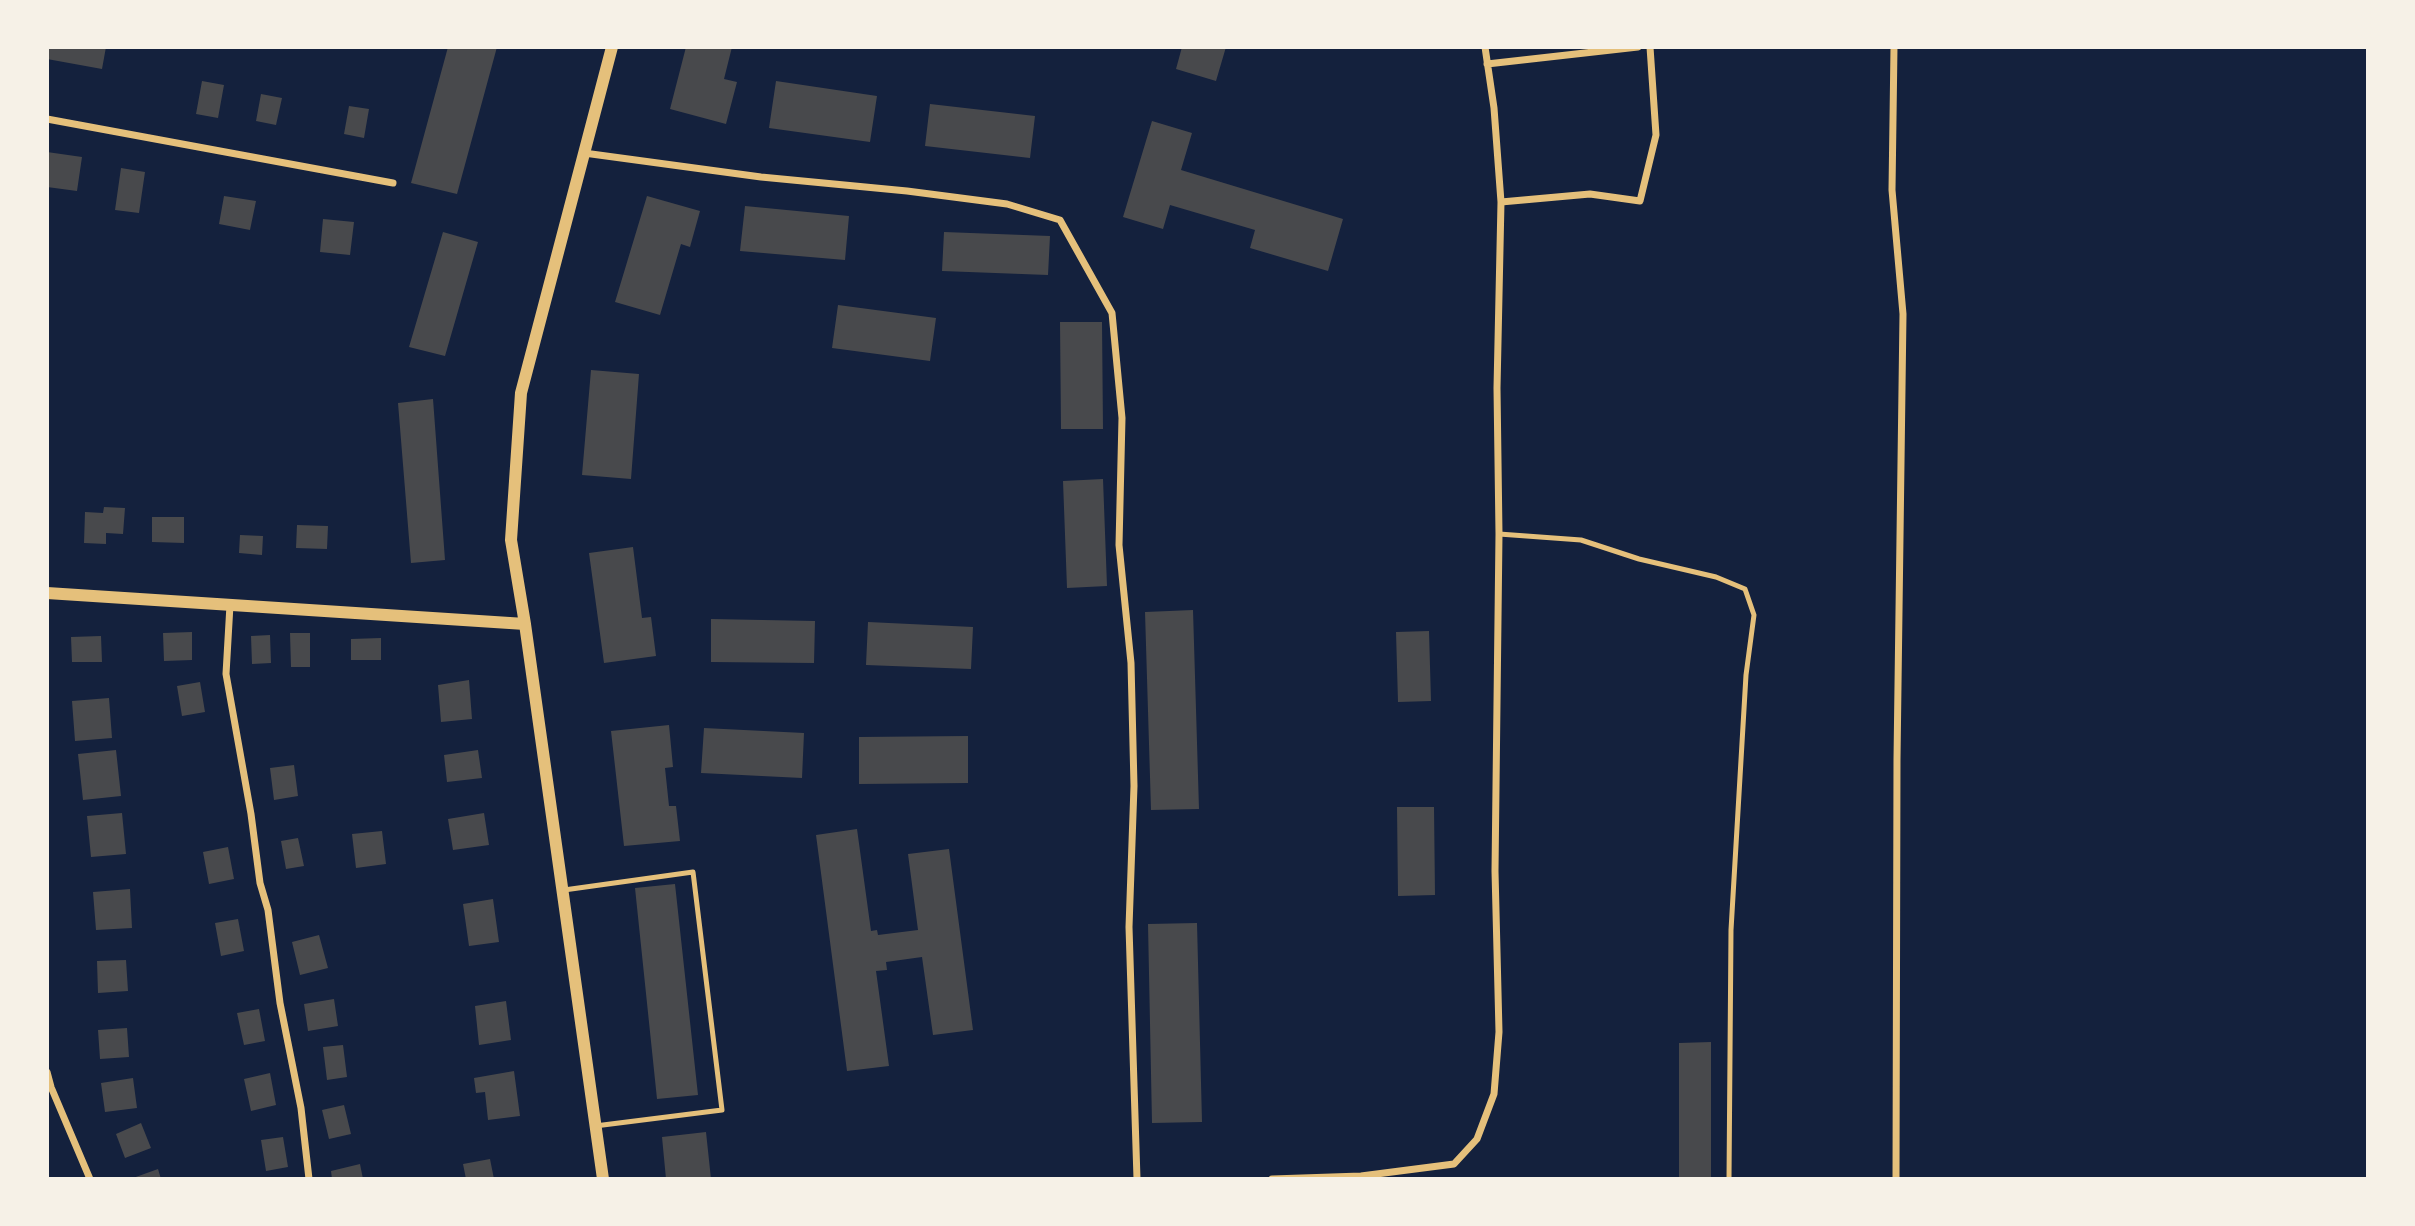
<!DOCTYPE html>
<html>
<head>
<meta charset="utf-8">
<style>
  body { margin:0 }
  #map { position:relative; width:2415px; height:1226px; overflow:hidden; background:#14213d; font-family:"IBM Plex Sans",sans-serif }
  canvas { display:block }
  .frame { position:absolute; inset:0; border:49px solid #f6f1e7; pointer-events:none }
</style>
</head>
<body>
<div id="map">
<canvas width="2415" height="1226"></canvas>
<div class="frame"></div>
</div>
<script>
const ctx = document.querySelector('canvas').getContext('2d');
ctx.lineJoin = 'round';
function paint(path, color) {
  ctx.fillStyle = color;
  ctx.fill(path, 'evenodd');
}
function trace(path, color, width, dash) {
  ctx.strokeStyle = color;
  ctx.lineWidth = width;
  ctx.lineCap = dash ? 'butt' : 'round';
  ctx.setLineDash(dash || []);
  ctx.stroke(path);
}
const building = new Path2D(`
  M47,47h59l-4,22 -55,-10z
  M448,47h49l-40,147 -46,-11z
  M686,47h46l-8,32 13,3 -11,42 -56,-15z
  M1182,47h44l-10,34 -40,-12z
  M202,81l22,4 -6,33 -22,-4z
  M776,81l101,15 -7,46 -101,-14z
  M261,94l21,4 -6,27 -20,-4z
  M930,104l105,12 -5,42 -105,-12z
  M349,106l20,3 -5,29 -20,-4z
  M1152,121l40,12 -11,37 162,49 -15,52 -78,-23 5,-18 -85,-25 -7,24 -40,-12z
  M47,152l35,5 -5,34 -30,-4z
  M121,168l24,4 -6,41 -24,-3z
  M224,196l32,5 -6,29 -31,-6z
  M647,196l53,15 -10,36 -9,-3 -21,71 -45,-13z
  M745,206l104,10 -4,44 -105,-9z
  M323,219l31,3 -4,33 -30,-3z
  M443,232l35,10 -33,114 -36,-9z
  M944,232l106,4 -2,39 -106,-4z
  M838,305l98,13 -6,43 -98,-13z
  M1060,322h42l1,107h-42z
  M591,370l48,4 -8,105 -49,-4z
  M433,399l12,161 -34,3 -13,-160z
  M1103,479l4,107 -40,2 -4,-107z
  M104,507l21,1 -2,26 -17,-1v11l-22,-1 1,-31 18,1z
  M152,517h32v26l-32,-1z
  M297,525l31,1 -1,23 -31,-1z
  M240,535l23,1 -1,19 -23,-2z
  M633,547l9,71 9,-1 5,39 -52,7 -15,-110z
  M1193,610l6,199 -48,1 -6,-198z
  M711,619l104,2 -1,42 -103,-1z
  M868,622l105,5 -2,42 -105,-4z
  M1429,631l2,70 -33,1 -2,-70z
  M192,632v28l-28,1 -1,-28z
  M290,633h20v34h-19z
  M270,635l1,28 -19,1 -1,-28z
  M101,636l1,26h-30l-1,-25z
  M381,638v22h-30v-21z
  M469,680l3,39 -31,3 -3,-37z
  M200,682l5,30 -23,4 -5,-30z
  M109,698l3,40 -37,3 -3,-40z
  M669,725l4,42 -8,1 4,38h7l4,35 -56,5 -13,-115z
  M704,728l100,5 -2,45 -101,-5z
  M968,736v47l-109,1v-47z
  M116,750l5,46 -38,4 -5,-46z
  M478,750l4,28 -35,4 -3,-27z
  M294,765l4,31 -24,4 -4,-32z
  M1397,807h37l1,88 -37,1z
  M122,813l4,41 -35,3 -4,-41z
  M484,813l5,32 -36,5 -5,-31z
  M857,829l14,102 6,-1 1,5 40,-5 -10,-76 41,-5 24,181 -40,5 -11,-78 -36,5 1,8 -11,1 13,95 -42,5 -31,-236z
  M382,831l4,33 -30,4 -4,-34z
  M298,838l6,28 -18,3 -5,-28z
  M228,847l6,32 -25,5 -6,-32z
  M675,884l23,211 -41,4 -22,-211z
  M130,889l2,39 -36,2 -3,-38z
  M493,899l6,43 -30,4 -6,-42z
  M238,919l6,32 -23,5 -6,-33z
  M1197,923l5,199 -50,1 -4,-199z
  M319,935l9,33 -28,7 -8,-33z
  M126,960l2,31 -30,2 -1,-32z
  M334,999l4,27 -30,5 -4,-27z
  M506,1001l5,39 -32,5 -4,-39z
  M259,1009l6,32 -21,4 -7,-32z
  M127,1028l2,29 -29,2 -2,-29z
  M1711,1042v137h-32v-136z
  M343,1045l4,32 -20,3 -4,-33z
  M514,1071l6,45 -32,4 -3,-28 -9,1 -2,-15z
  M270,1073l6,32 -25,6 -7,-32z
  M133,1078l4,30 -32,4 -4,-29z
  M344,1105l7,29 -22,5 -7,-29z
  M141,1123l10,25 -26,10 -9,-24z
  M706,1132l5,47h-45l-4,-42z
  M283,1137l5,30 -22,4 -5,-31z
  M490,1159l4,20h-28l-3,-15z
  M360,1164l3,15h-31l-1,-8z
  M158,1169l3,10h-28v-1z`);
const service = new Path2D(`
  M1499,534l82,6 58,19 77,18 29,12 9,26 -8,60 -15,255 -2,249
  M564,890l129,-18 29,238 -127,16`);
const minor = new Path2D(`
  M1894,47l-2,143 11,124 -6,445 -1,420
  M1487,64l151,-17
  M47,119l346,64
  M584,153l177,24 146,14 100,13 53,16 52,93 10,105 -3,127 12,118 3,123 -5,141 8,252
  M1501,202l89,-8 50,7 16,-66 -6,-88
  M230,605l-4,69 25,140 9,69 8,27 12,93 21,105 8,71
  M47,1072l4,15 39,92
  M1272,1179l89,-3 93,-12 23,-25 17,-45 5,-62 -4,-161 4,-337 -2,-146 4,-186 -7,-94 -9,-61`);
const tertiary = new Path2D(`
  M47,593l478,31
  M603,1179l-78,-555 -14,-84 10,-147 91,-346`);
paint(building, '#48494c');
trace(service, '#e5c07b', 5);
trace(minor, '#e5c07b', 7);
trace(tertiary, '#e5c07b', 12);
</script>
</body>
</html>
